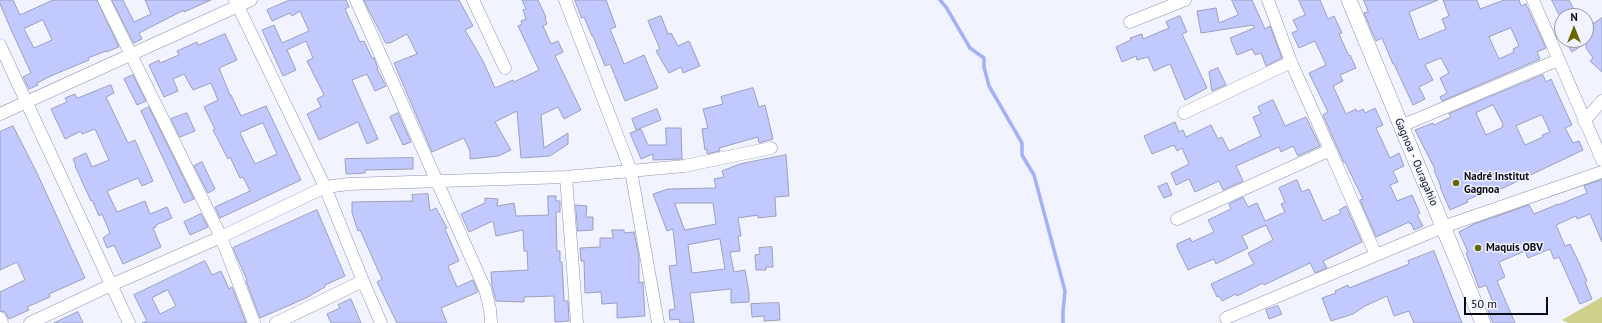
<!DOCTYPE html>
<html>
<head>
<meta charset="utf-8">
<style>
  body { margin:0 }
  #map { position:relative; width:1602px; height:323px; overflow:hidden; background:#f1f3fe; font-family:"PT Sans",sans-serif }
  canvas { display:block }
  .north { position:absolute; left:1554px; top:8px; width:40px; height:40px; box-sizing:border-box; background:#f1f3fe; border:1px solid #9597a1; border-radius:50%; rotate:0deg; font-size:11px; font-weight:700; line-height:16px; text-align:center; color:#0a0c15 }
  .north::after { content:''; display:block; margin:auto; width:14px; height:18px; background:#676600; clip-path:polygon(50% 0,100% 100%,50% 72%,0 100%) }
  .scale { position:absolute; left:1464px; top:297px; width:84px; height:18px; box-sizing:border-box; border:2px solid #0a0c15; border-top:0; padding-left:5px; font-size:12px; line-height:14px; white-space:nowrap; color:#0a0c15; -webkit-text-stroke:3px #f1f3fe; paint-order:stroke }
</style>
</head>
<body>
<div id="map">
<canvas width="1602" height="323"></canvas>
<div class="north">N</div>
<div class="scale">50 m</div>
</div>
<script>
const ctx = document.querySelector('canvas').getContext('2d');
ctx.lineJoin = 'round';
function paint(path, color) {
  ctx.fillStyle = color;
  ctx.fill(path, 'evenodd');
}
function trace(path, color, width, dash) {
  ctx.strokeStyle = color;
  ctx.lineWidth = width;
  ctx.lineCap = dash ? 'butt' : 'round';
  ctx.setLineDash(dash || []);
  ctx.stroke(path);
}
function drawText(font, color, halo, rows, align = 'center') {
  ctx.font = font + ' "PT Sans",sans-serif';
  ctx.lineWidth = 3;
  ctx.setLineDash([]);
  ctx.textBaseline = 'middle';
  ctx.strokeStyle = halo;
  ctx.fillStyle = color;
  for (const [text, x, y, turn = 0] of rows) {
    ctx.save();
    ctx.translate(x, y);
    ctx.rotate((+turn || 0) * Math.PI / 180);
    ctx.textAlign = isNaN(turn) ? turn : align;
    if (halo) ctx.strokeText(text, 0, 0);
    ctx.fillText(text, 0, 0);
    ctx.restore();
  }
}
const green = new Path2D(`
  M1602,297v26h-34l-6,-3z`);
const stream = new Path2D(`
  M940,0l6,7 24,41 14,10v9l5,19 33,57v12l12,20 31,116 -2,20v12`);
const building = new Path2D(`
  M0,0h13l7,15 33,-15h44l22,47 -13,5v-1l-18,7 1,2 -36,15 -16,8 1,2 -9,4 -6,-12 8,-4 -18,-39 -13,-30zM43,20l9,20 -18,8 -10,-19z
  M112,0h11l11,22 17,-8 -6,-14h66l-27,12v-2l-45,23 3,6 -8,4z
  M290,0h56l3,7 -4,2 15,33 4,-1 8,17h2l4,11h-1l9,17 -11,5 -8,-17 -15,6 26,59 -11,5 -9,-22 -39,18 -12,-26 14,-7 -4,-8 7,-4 -17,-34 6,-3 -7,-17 -19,9 9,20 -13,6 -21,-46 12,-5 8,18 27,-12 -9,-20 -8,5 -2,-3 -18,8 -5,-11z
  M364,0h95l14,26 -8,4 18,31 12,27 18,-8 1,2 25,-12 -21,-44 4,-2 -1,-3 5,-2 -3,-9 3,-1 -4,-9h16l8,17 -1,1 2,6 -4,2 8,18 7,-3 5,11 -8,4 26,54 -17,9 -6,-12 -17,8 3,33 24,-15v11l-18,12 -29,2 -4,-47 -22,11 16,28 -13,6 -28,3v-8l-6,-13 -32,14 -38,-89 23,-9 -10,-20 -17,9h-4z
  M575,0h31l10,27 -6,2 14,35 20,-9 14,33 -33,13 -15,-37 -5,2 -12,-30h-1l-8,-19 -2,1z
  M1232,0h20l13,29 5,-3 12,32 -16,8 -5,-13 -6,2 -3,-6 -15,6 -7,-17 24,-10 -1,-3 -52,8 -4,-22 19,-3 3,15 19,-8z
  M1299,0h21l8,19 6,-3 8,17 -3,1 10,22 1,-1 6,13 -16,7 3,6 -10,5 13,28 10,-5 1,3 6,-3 2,4 10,-5 8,17 -7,3 14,30 9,-5 5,13 -11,5 5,11 -8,3 7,16 15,-6 8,18 -3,2 6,11 -9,4 -3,-7 -1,1 -1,-2 -33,15 -16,-37 3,-1 -18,-37 -1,1 -21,-48 5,-3 -19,-39 17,-8 -11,-24 -16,7 -7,-15 6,-3 -5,-10 12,-5z
  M1364,0h74l-29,12 10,28 27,-11 -4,-10 7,-3 -6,-16h34l3,9 24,-9h15l2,6 5,-2 20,44 -9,4 3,7 -98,42 -2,-4 7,-4 -7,-15 9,-5 -8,-15 -15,6 -1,1 8,15 -14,7 6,12 -12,6 -19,-41h-1l-11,-26 -6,3 -4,-9 -8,-19 4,-1zM1511,28l8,18 -6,3 1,3 -15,7 -10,-22z
  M1552,0h17l8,16h-17z
  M661,16l7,18 3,-1 7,13 11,-5 11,25 -17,7 -2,-6 -12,6 -13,-22 4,-2 -12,-28z
  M1180,16l7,16 -5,2 25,54 -22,12 -15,-36 -16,7 -6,-14 -11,3 -1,-4 -14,6 -6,-15 15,-7 -1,-2 12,-4 1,5 26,-11 -3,-6z
  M1602,18v54l-12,-11 3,-3 -7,-10v-5l-14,9 -7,-12h21v-19l3,5z
  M225,34l12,26 -18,8 11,27h1l10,21 25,-10 35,74 -81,38 -5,-11 35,-16 -7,-14 -3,1 -10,-21 -2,2 -15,-29 2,-1 -11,-22 14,-7 -7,-17 -18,7 -9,-16 -11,5 5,12 -14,6 -15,-32 10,-5 1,3 19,-8 -2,-4 20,-9 1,3zM263,123l14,31 -22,10 -15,-31z
  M1218,68l8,17 -14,6 -3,-19z
  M133,75l13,26 -9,4 -13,-26z
  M1543,75l3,7 5,-3 21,46 -7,3 8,15 6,-2 4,9 -80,38 -17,6 -1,-2 -18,8 1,2 -18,8 -10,-23h1l-7,-17 1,-1 -20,-39 18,-7 1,2 17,-8 -2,-3zM1493,105l10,19 -1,1 1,2 -17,8 -10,-22zM1542,115l8,17 -8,3 1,2 -18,8 -9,-19z
  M111,85l3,8 -8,4 22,46 7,-3 18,41 -11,5 -4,-8 -31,13 10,21 28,-11 5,13 17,-7 5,11 -16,7v2l-3,1 8,19 -38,17 -9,-19 -7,3 -4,-10 7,-5 -8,-19 -3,2 -7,-16 -1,1 -16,-35h1l-3,-7 13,-6 6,14 17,-7 -14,-31 -13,5 -1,-3 -16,8 -14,-30 16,-7 -2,-4 10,-4 2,4z
  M753,88l6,19 6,-2 8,34 -14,4 -1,-6 -39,11 1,3 -13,3v-5l-2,1 -3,-21 6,-1 -5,-19 20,-5 -2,-7z
  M1273,100l12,26 21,-9 14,29 -22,10 -5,-10 -12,6 -2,-5 -43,19 7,15 -20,9 -4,-9 -24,11 -6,-13 -13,6 -5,-12 18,-9 -7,-16 -5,3 -3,-6 -22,9 -8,-18 31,-14 4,10 4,-2 3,7 25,-12 7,14 4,-2 7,14 32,-15 -8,-19 8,-3 -3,-7z
  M149,107l45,92 -10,4 -43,-92z
  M657,109l4,11 -25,10 -4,-11z
  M187,113l8,18 -15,6 -9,-18z
  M398,113l13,29 -8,3 -13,-28z
  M13,126l24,47 48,105 -36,16 1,3 -23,10 2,3 -20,9 -4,-7 -5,-1v-19l25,-12 -8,-18 -17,8v-138z
  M666,128h15l1,31 -29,1v-6l-12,5 -11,-26 11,-4 7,16h18z
  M786,155l3,41 -14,1 1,19 -18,2v-3l-20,3 3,18h-3l2,15 -10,1 4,20 11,-2 4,22v10l-18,1v-14l-41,4 4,30h-14l-1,-4 -9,1 -1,-10 6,-1 -6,-43 8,-1 -4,-36 -6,2 -14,-37 15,-5 48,-1 -2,-9 10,-2 -2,-6 18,-7zM675,203h38l3,21 -31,6zM720,239l5,30 -33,4 -4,-28z
  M413,158v11l-48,1v3l-19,1 -1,-15z
  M202,162l13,27 -7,4 -14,-27z
  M1297,180l5,12 7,-3 14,32 18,-8 -2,-3 7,-4 16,36 -39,19 4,7 -12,5 -5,-10 -46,22 -1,-2 -26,13 -1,-2 -14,7 -3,-5 -2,1 -6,-13 43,-20 -6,-11 25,-13 -7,-15 -24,11 6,12 -32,16 -2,-5 -26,11 -11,-23v-3l13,-6 2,4 22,-10 -6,-12 23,-11 -2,-5 14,-7 5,10 9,-4 8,18 20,-9 -4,-8 4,-2 -6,-14z
  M1602,180v62l-12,-28 -13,5 -1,-3 -20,9 9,21 5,-2 10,21 7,16 -2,1 7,17 -12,5 -21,-47 -5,2 -4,-10 -22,9 -3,-7 -26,11 6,15 -8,4 18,42h-22l-6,-15 7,-3 -8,-20 -7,3 -13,-35 2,-1 -9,-20 15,-8 55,-19 5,9 24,-10v1l29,-12 -3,-7z
  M1167,183l5,12 -8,3 -6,-11z
  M428,194l2,17 6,-3 11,20 -2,1 14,32 -11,5 9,21 16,-7 5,12 -37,16 6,15h-50l-20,-41 5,-3 -22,-49 -2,1 -6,-18v-11l61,-1 -1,-6z
  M548,196h8v5h4v11h-4l1,39h3v11h2l2,39h4l1,20 -14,1 -1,-26 -30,1v5l-28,-1 -4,-15 -1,-14 37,-2 -1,-19h-3l-1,-21 -27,6 -3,-15 -24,11 -8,-18 24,-11v-5l13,1 -1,7 17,-3 2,13 32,-1z
  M576,205l11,1 -1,11h7v13l-15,1z
  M317,210l28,66 -20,9v2l-19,11 -46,20 -14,-37 1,-1 -14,-32z
  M201,214l7,13 -18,8 -6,-13z
  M612,230h12v3l10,-1 5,25v26l4,-1v2l2,32 -28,2v-15l-15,1 -1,-12 -16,1 -1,-32h-3l-1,-13 20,-1v-9h13z
  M772,247l1,20h-7v3h-10l-1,-15 5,-1 -1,-6z
  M1434,251l28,72h-48l-5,-12 -15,5 -7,-20 -22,10 -12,8 -22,7 -9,-23 14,-5 -1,-2 13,-6 1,3 60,-24 -1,-3z
  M205,261l7,14 9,-4 8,18 3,-2 14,36h-104l5,-2 -13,-26zM168,290l8,16 -16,8 -8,-16z
  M351,299l10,24h-30l-4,-9 13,-6 -2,-3z
  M779,303l1,17 -16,1v-5l-12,1 -1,-13z
  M1278,306l4,8 -13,5 -3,-9z
  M78,312l5,11h-29z`);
const minor = new Path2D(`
  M104,0l117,237 33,86
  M235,0l90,187 38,94 18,42
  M356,0l129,289 5,20 1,14
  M473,0l32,68
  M565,0l66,171 27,152
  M1268,0l23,62 39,88
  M1533,0l69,160
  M1130,22l55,-22
  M0,45l129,278
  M1184,113l107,-51
  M0,114l251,-114
  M1584,121l18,-20
  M1401,126l157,-66
  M566,177l11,146
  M1177,219l153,-69 46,105
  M0,318l2,5
  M1226,318l217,-91 159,-55
  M30,323l81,-38 110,-48 104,-50 24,-3 217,-7 118,-11 87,-18
  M276,323l87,-42`);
const major = new Path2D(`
  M1349,0l134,323`);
const markers = [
  [1456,183,4,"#676600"],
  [1478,248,4,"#676600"]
];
const streetNames = [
  ["Gagnoa - Ouragahio",1416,162,67]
];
const poiNames = [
  ["Nadré Institut",1464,177],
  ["Gagnoa",1464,190],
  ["Maquis OBV",1486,248]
];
paint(green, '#cfd08b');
trace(stream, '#a6b0f5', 3.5);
paint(building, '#c1c9fe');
trace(building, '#9ba0bb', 1);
trace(minor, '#8f94ae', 13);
trace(major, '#8f94ae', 16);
trace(minor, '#fff', 12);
trace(major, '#fff', 15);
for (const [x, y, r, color] of markers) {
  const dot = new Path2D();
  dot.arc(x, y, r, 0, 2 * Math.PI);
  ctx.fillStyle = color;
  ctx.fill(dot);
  trace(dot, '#f1f3fe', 1.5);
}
drawText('11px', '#0a0c15', '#f1f3fe', streetNames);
drawText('bold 11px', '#0a0c15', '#f1f3fe', poiNames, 'left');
</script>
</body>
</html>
